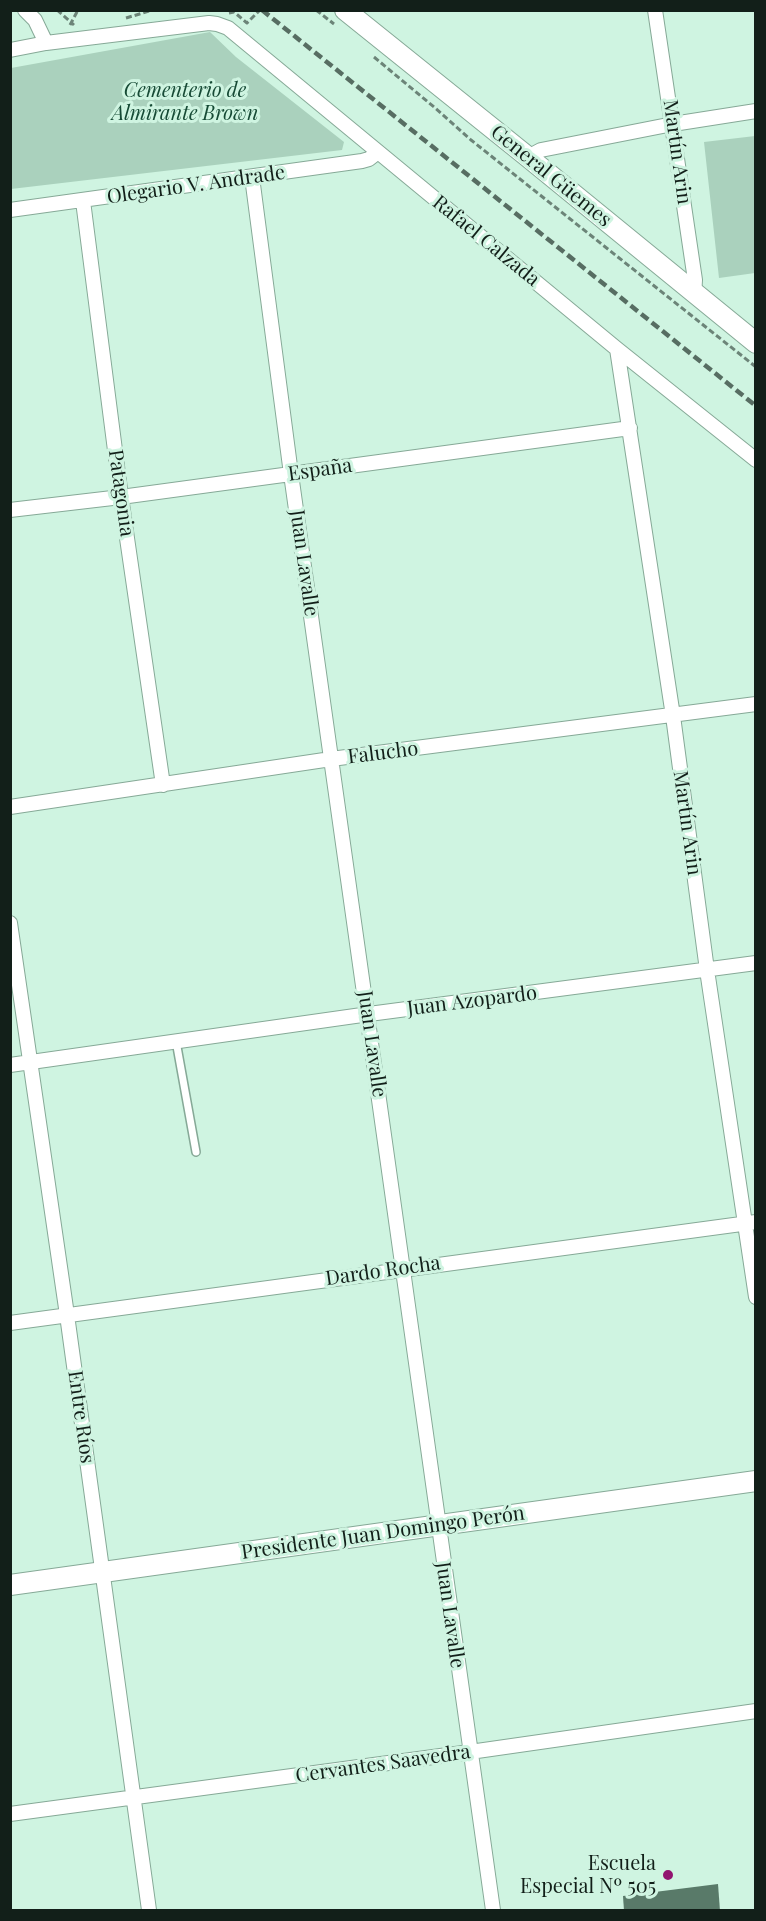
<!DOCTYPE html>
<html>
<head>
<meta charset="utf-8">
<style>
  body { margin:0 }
  #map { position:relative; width:766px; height:1921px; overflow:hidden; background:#cff4e1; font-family:"Playfair Display",serif }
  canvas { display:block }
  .frame { position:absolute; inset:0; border:12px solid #121f19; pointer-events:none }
</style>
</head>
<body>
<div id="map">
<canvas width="766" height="1921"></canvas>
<div class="frame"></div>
</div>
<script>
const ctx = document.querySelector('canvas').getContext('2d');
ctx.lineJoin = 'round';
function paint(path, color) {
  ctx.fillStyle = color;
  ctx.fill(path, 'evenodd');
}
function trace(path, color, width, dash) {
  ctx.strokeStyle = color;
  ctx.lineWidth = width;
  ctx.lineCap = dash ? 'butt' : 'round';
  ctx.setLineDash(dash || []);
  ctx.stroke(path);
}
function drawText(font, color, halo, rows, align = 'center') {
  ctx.font = font + ' "Playfair Display",serif';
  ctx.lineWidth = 6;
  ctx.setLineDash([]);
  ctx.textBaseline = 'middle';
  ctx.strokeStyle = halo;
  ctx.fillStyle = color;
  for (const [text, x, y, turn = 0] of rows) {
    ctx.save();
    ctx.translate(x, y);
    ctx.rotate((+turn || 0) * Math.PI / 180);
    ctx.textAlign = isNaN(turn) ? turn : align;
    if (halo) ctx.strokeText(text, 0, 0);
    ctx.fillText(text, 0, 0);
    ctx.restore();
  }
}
const green = new Path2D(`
  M210,32l26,25 108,85 -2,8 -331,39v-121z
  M755,136v137l-36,5 -15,-136z`);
const building = new Path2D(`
  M718,1884l2,27h-96l-1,-15z`);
const path = new Path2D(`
  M57,10l17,15
  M285,10h3
  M316,10l18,14
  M229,13l5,-1 13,11 13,-13
  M126,18l27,-8
  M70,25l8,-15
  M374,57l60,50 37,33 285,227`);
const lane = new Path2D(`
  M176,1041l20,111`);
const street = new Path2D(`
  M25,10l10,10 11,23
  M655,10l40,270 -1,15
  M10,50l36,-7 163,-20 8,1 11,4 389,321 139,111
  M528,157l13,-7 132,-26 83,-13
  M252,177l39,297 202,1436
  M83,201l38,296 42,288
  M10,210l352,-49 7,-2 9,-7
  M617,349l56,367 34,254 49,327
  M10,510l111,-13 509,-69
  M10,807l321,-48 425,-55
  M10,923l57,392 82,595
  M10,1065l359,-51 387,-51
  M10,1323l746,-101
  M10,1814l460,-62 286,-41`);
const secondary = new Path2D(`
  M345,10l183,147 228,186
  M10,1585l746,-104`);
const rail = new Path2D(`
  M262,10l494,396`);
const markers = [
  [668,1875,6,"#921470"]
];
const parkNames = [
  ["Cementerio de",185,91],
  ["Almirante Brown",185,114]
];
const streetNames = [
  ["Martín Arin",677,152,82],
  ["General Güemes",551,176,39],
  ["Olegario V. Andrade",196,185,-8],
  ["Rafael Calzada",486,241,39],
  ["España",320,470,-8],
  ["Patagonia",121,493,82],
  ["Juan Lavalle",304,563,82],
  ["Falucho",383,753,-7],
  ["Martín Arin",687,823,82],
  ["Juan Azopardo",472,1001,-7],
  ["Juan Lavalle",372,1044,82],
  ["Dardo Rocha",383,1271,-8],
  ["Entre Ríos",81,1417,82],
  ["Presidente Juan Domingo Perón",383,1533,-8],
  ["Juan Lavalle",450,1615,82],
  ["Cervantes Saavedra",383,1764,-8]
];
const poiNames = [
  ["Escuela",656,1864],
  ["Especial Nº 505",656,1887]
];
paint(green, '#aad1bd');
paint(building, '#597a69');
trace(lane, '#86a997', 10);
trace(street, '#86a997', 16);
trace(secondary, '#86a997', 22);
trace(path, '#6c8478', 3, [6, 3]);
trace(lane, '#fff', 7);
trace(street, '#fff', 14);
trace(secondary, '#fff', 20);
trace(rail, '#576d62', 4.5, [9, 4.5]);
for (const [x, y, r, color] of markers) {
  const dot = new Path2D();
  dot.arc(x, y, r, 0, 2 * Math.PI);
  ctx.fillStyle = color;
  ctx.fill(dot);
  trace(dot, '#cff4e1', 2);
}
drawText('italic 20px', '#164a35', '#cff4e1', parkNames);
drawText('20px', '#121f19', '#cff4e1', streetNames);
drawText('20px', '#121f19', '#cff4e1', poiNames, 'right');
</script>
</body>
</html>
